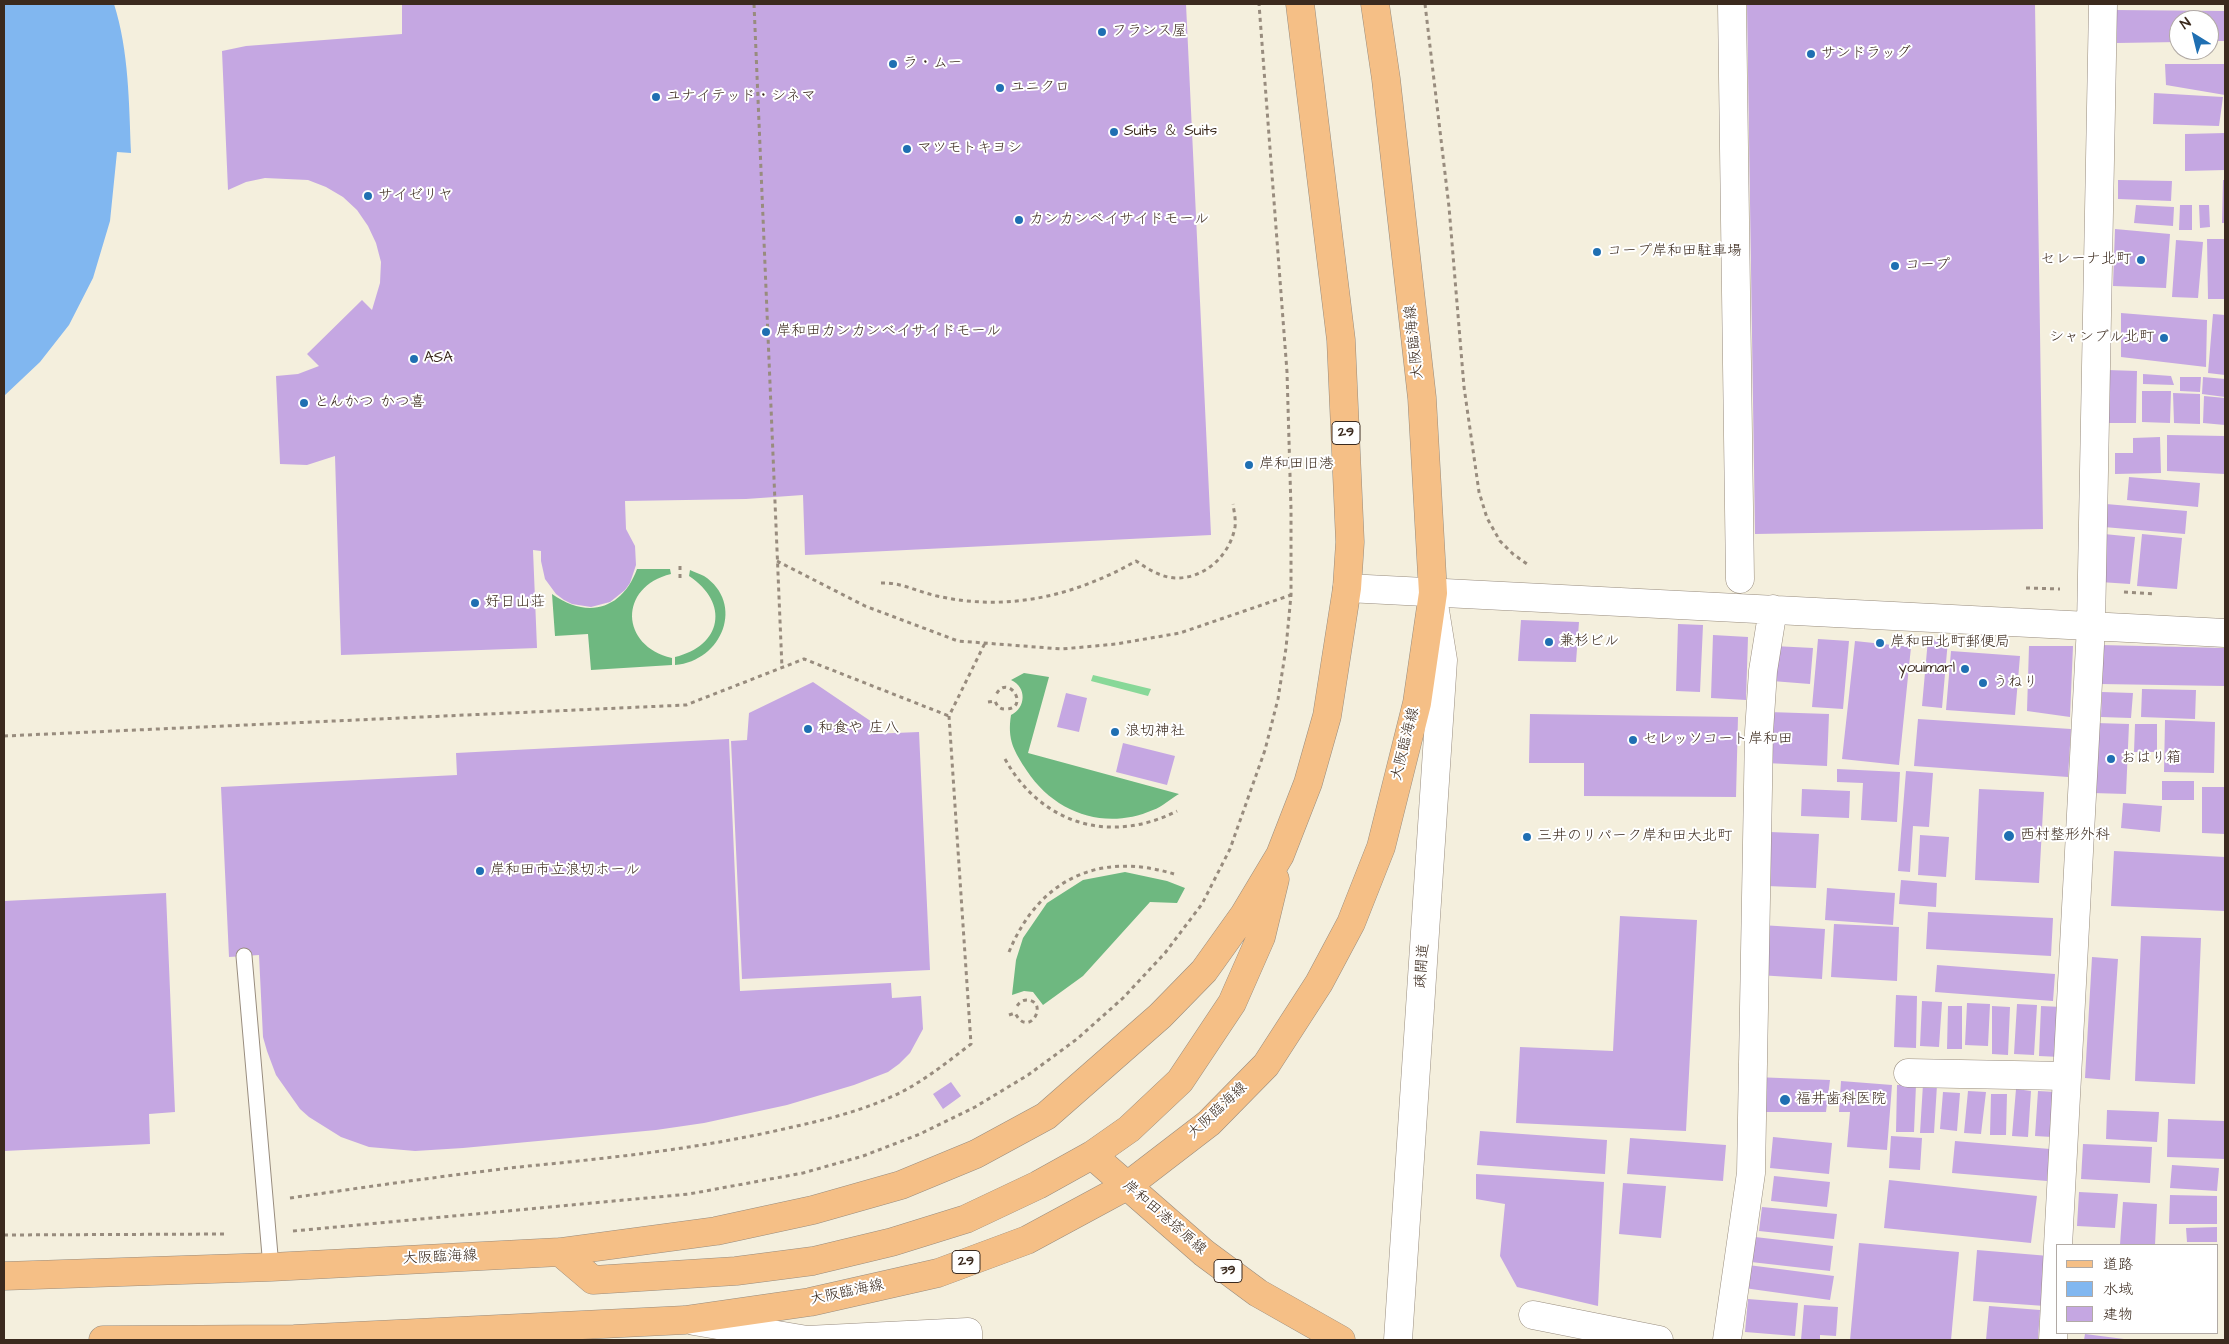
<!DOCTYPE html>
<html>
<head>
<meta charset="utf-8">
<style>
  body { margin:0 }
  #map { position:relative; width:2229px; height:1344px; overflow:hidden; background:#f4efdd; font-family:"Architects Daughter","Klee One",sans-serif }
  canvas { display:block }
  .frame { position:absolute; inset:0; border:5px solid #3b2a1e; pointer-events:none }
  .legend { position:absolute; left:2056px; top:1244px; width:162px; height:90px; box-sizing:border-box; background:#fff; border:1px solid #b1aaa5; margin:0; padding:6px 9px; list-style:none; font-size:15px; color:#3b2a1e }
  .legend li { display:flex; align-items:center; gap:10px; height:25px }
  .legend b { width:25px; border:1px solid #b1aaa5 }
  .north { position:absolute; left:2169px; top:10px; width:50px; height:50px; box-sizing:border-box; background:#fff; border:1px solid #b1aaa5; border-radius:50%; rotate:324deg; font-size:14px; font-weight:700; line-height:20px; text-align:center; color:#3b2a1e }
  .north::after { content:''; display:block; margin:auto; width:18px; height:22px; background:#1f6fb2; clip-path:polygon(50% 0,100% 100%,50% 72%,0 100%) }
</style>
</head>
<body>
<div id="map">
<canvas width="2229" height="1344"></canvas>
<div class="frame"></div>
<ul class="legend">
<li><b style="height:6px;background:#f5bf86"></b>道路</li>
<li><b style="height:14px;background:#81b7f0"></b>水域</li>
<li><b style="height:14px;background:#c5a7e2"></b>建物</li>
</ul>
<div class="north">N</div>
</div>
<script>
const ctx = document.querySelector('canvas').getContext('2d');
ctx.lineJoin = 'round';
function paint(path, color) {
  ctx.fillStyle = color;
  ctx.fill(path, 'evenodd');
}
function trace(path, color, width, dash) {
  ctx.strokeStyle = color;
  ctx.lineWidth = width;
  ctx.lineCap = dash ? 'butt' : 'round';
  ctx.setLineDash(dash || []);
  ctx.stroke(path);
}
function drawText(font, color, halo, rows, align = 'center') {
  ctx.font = font + ' "Architects Daughter","Klee One",sans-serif';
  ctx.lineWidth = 4;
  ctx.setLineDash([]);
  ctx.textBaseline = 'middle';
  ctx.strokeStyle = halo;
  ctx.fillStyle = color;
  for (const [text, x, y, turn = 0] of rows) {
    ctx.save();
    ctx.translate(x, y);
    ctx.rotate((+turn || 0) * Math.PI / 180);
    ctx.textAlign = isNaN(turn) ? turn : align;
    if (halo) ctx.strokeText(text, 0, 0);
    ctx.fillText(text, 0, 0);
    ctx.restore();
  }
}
const green = new Path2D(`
  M1093,675l58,14 -3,7 -57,-15z`);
const forest = new Path2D(`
  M637,569h33l1,5c-53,13 -51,72 1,84v7l-81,5 -3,-36 -33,2 -3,-42c35,25 70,16 85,-25z
  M690,570c4,2 10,4 14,6 41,27 19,85 -29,89v-8c47,-11 55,-54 14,-81z
  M1024,673l25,4 -21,76 151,41c-9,5 -17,13 -26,16 -48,21 -98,3 -126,-39 -13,-20 -20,-31 -16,-56 15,-7 16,-28 0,-35z
  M1125,872l42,9 18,7 -8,15 -27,-1 -67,74 -40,29 -10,-13 -9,-1 -12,4 4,-35 7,-22 24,-35 36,-23z`);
const water = new Path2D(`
  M4,4h110c15,47 15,100 17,149l-14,-1 -7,69 -17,57 -24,47 -29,37 -36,34z`);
const building = new Path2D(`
  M402,4h784l25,531 -406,20 -2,-60 -57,4 -121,2 1,28 9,17 1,19 -6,18 -5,7 -15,12 -19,5 -19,-3 -8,-4 -8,-6 -11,-15 -4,-18v-10l-8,-1 4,98 -196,7 -6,-199 -28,9 -27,-1 -4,-88 22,-2 21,-8 -12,-12 55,-54 10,10 8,-27 1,-21 -5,-19 -8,-17 -11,-16 -14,-13 -17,-10 -18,-7 -43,-2 -19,4 -18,8 -6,-139 24,-5 156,-12z
  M1747,4h288l8,525 -288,5z
  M2115,10l110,1v30h-16v-21h-30v22l-62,1z
  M2165,64h60v31l-59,-10z
  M2154,93l69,4 -4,29 -66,-2z
  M2225,133v37l-40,1v-37z
  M2118,180l54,1 -1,20 -53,-2z
  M2223,180h2v43h-3z
  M2136,205l38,2 -1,19 -39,-3z
  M2180,205h12v25h-13z
  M2199,205h10l1,22 -10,1z
  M2115,229l55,5 -4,54 -53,-2z
  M2207,239h18v60h-17z
  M2176,240l27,2 -5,56 -26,-1z
  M2121,313l86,7 -1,47 -85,-10z
  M2213,314l12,1v60l-17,-2z
  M2107,370l30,1 -1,52h-32z
  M2143,374l28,2 3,9 -31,-1z
  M2180,377h21l-1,15 -20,-1z
  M2203,377l22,2v18l-23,-3z
  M2142,391h29l-1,32 -28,-1z
  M2173,393l27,1v30l-26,-1z
  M2204,396l21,2v27l-22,-2z
  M2167,435l58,1v38l-58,-3z
  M2160,437l1,36 -46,1v-21h18v-15z
  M2129,477l71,6 -2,24 -71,-7z
  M2106,504l81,7 -2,23 -81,-7z
  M2104,534l31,3 -5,47 -30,-2z
  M2142,534l40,4 -5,51 -40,-3z
  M1521,620l58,2 -3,40 -58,-1z
  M1678,624l25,1 -3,67 -24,-1z
  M1713,635l35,2 -2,63 -35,-2z
  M1818,639l31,2 -6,68 -31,-2z
  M1928,639l20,1 -6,68 -20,-2z
  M1855,641l56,6 -12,118 -57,-6z
  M2101,645l124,3v38l-125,-2z
  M1774,646l39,2 -3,36 -38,-3z
  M2029,646h44l-3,71 -43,-6z
  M1951,651l69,5 -5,59 -69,-5z
  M813,682l59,40 -1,12 48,-2 11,238 -188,9 -11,-238 16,-1 2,-27z
  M2142,689l54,1 -1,29 -54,-2z
  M2102,692l31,1 -2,25 -30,-1z
  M1066,693l21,5 -8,34 -22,-5z
  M1769,712l60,2 -2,52 -61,-3z
  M1530,714l208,3 -2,80 -152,-1v-33h-55z
  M1918,719l153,10 -3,48 -154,-11z
  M2165,720l50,2 -1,51 -50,-1z
  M2096,723l33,1 -3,70 -33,-1z
  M2135,724h22v28h-23z
  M729,739l11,252 151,-8 1,15 29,-2 2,33 -13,24 -11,11 -11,8 -34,13 -67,20 -83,18 -48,7 -193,18 -48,3 -46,-4 -28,-10 -32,-20 -9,-8 -24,-34 -9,-24 -4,-14 -4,-82 -30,2 -8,-170 236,-12 -1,-22z
  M1123,743l52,13 -8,29 -51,-13z
  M1837,769l63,3 -3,50 -36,-2 2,-37 -26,-1z
  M1906,771l27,2 -4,54 -16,-1 -3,46 -12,-1z
  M2162,781h32v19h-32z
  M2202,787h23v47l-23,-1z
  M1802,789l48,2 -1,27 -48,-2z
  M1979,789l65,3 -5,91 -64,-3z
  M2123,803l39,3 -2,26 -39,-4z
  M1770,832l49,2 -3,54 -49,-2z
  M1920,835l29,2 -3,40 -28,-2z
  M2114,851l111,6v54l-114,-5z
  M1901,880l36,3 -1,24 -37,-3z
  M1827,888l68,5 -2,32 -68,-5z
  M166,893l9,219 -26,2 1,30 -146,7v-250z
  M1928,912l125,6 -2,38 -125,-7z
  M1620,916l77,4 -11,211 -170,-8 4,-76 93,4z
  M1834,924l65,3 -2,54 -66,-4z
  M1761,925l64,4 -3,50 -64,-4z
  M2141,936l60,2 -6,146 -60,-3z
  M2092,957l26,2 -8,121 -25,-2z
  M1937,965l118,9 -2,27 -118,-9z
  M1896,995l21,1 -1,52 -22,-1z
  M1922,1001l20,1 -3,45 -19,-1z
  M1967,1003l23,1 -2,42 -23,-1z
  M2017,1004l20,1 -3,50 -20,-1z
  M1948,1006h14v43h-15z
  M1992,1006l18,1 -2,48 -16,-1z
  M2041,1006l21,1 -2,50 -21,-1z
  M1755,1077l75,3 -4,32h-70z
  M1841,1081l51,4 -5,65 -40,-3 3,-35h-11z
  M951,1082l10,14 -18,13 -10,-15z
  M1923,1084l14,1 -3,48h-14z
  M1897,1085h19l-2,47h-18z
  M2016,1089l15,2 -3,46 -16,-1z
  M1968,1091l18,1 -5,42 -17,-1z
  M2038,1091l18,1 -4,45 -17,-1z
  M1943,1092l17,1 -3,38 -17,-2z
  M1991,1094h16l-1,41h-16z
  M2107,1110l52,2 -2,30 -51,-3z
  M2168,1119l57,2v38l-58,-2z
  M1480,1131l127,9 -2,34 -128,-9z
  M1891,1136l31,2 -2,32 -31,-2z
  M1773,1137l59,6 -3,31 -59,-6z
  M1630,1138l96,7 -3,36 -96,-7z
  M1955,1141l95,8 -3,32 -95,-8z
  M2083,1144l69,3 -2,36 -69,-4z
  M2172,1165l47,3 -2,23 -47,-3z
  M1476,1174l128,8 -6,124 -81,-19 -17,-31 5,-52 -29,-5z
  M1774,1176l56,6 -3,25 -56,-6z
  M1889,1180l148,16 -6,47 -147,-15z
  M1623,1183l43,3 -5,52 -42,-4z
  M2079,1192l39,2 -3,34 -38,-2z
  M2170,1195l47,1v28h-48z
  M2123,1202l34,2 -2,41h-35z
  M1762,1207l75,7 -3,25 -75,-8z
  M2217,1227v15h-30l-1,-14z
  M1755,1237l78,9 -3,25 -79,-9z
  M1859,1243l100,9 -8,88h-101z
  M1977,1250l72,6 -4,50 -72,-5z
  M1748,1265l86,11 -4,24 -86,-12z
  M1748,1299l50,4 -3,33 -50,-4z
  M1804,1305l34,2 -2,29 -16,-1v5h-19z
  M1989,1306l51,4 -2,30h-52z
  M2085,1334l39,5 -1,1h-39z`);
const path = new Path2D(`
  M754,4l28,664
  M1425,4l24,203 15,180 15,105 8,26 13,23 13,13 14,10
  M777,561l88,45 93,35 104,8 54,-5 64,-11 111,-38
  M680,578v-14
  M881,583c20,-1 37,9 56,13 70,16 138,0 199,-35 12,8 24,16 39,17 30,1 55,-23 60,-51 1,-7 -1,-16 -2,-23
  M2026,588l34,1
  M2124,592l31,2
  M988,702l7,-1c2,5 5,9 12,8 24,-2 -1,-39 -12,-12
  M4,736l682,-31 118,-46 145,57
  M1005,759c36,65 105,86 172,52
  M1009,952c30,-73 90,-101 165,-78
  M1009,1015l6,-2c14,27 35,-12 12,-13 -6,0 -9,4 -12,9
  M290,1198c76,-11 152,-22 229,-31 90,-9 180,-18 269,-39 36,-8 71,-16 105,-32 29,-13 53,-33 78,-52l-22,-328 36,-73
  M293,1231l396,-37 114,-21 60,-17 57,-22 55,-27 53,-32 49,-36 46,-41 42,-45 37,-49 28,-55 35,-99 13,-51 8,-51 5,-53v-86l-4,-137 -28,-368
  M4,1235l223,-1`);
const service = new Path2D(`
  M244,956l27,311`);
const minor = new Path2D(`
  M1732,4l8,575
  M1347,588l878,45
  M1908,1073l158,3
  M1533,1315l126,25
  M694,1321l113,19 161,-8v8
  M1727,1340l24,-167 8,-441 4,-61 10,-62
  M2053,1340l38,-714 12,-622`);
const tertiary = new Path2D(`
  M1398,1340l45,-680 -9,-56`);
const primary = new Path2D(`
  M1092,1155l112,98 54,40 83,47
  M560,1252l33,28 143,-9 77,-10 79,-19 74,-23 72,-34 54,-30 37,-26 51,-48 52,-78 29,-66 14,-58
  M4,1276l267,-9 289,-15 156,-21 97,-21 88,-25 75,-31 70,-38 114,-100 44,-45 40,-56 36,-60 28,-72 19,-67 20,-128 3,-46 -9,-202 -41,-336
  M103,1340l191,-1 391,-19 125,-18 128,-29 89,-33 100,-54 82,-63 57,-58 53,-82 32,-60 30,-76 36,-144 16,-110 -11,-195 -36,-319 -11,-75`);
const markers = [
  [1102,32,5,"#1f6fb2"],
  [1811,54,5,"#1f6fb2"],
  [893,64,5,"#1f6fb2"],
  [1000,88,5,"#1f6fb2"],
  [656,97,5,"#1f6fb2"],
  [1114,132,5,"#1f6fb2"],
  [907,149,5,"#1f6fb2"],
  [368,196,5,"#1f6fb2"],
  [1019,220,5,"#1f6fb2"],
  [1597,252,5,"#1f6fb2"],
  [2141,260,5,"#1f6fb2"],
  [1895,266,5,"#1f6fb2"],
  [766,332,5,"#1f6fb2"],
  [2164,338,5,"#1f6fb2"],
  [414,359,5,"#1f6fb2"],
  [304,403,5,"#1f6fb2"],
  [1249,465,5,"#1f6fb2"],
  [475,603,5,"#1f6fb2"],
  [1549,642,5,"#1f6fb2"],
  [1880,643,5,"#1f6fb2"],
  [1965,669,5,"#1f6fb2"],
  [1983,683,5,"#1f6fb2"],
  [808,729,5,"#1f6fb2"],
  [1115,732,5,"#1f6fb2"],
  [1633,740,5,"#1f6fb2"],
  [2111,759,5,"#1f6fb2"],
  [2009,836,6,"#1f6fb2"],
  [1527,837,5,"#1f6fb2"],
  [480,871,5,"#1f6fb2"],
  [1785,1100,6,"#1f6fb2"]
];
const shields = [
  [1346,433,28],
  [966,1262,28],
  [1228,1271,28]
];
const shieldNames = [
  ["29",1346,433],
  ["29",966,1262],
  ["39",1228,1271]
];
const poiNames = [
  ["フランス屋",1112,32],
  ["サンドラッグ",1821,54],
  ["ラ・ムー",903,64],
  ["ユニクロ",1010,88],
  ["ユナイテッド・シネマ",666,97],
  ["Suits ＆ Suits",1124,132],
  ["マツモトキヨシ",917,149],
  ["サイゼリヤ",378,196],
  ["カンカンベイサイドモール",1029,220],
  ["コープ岸和田駐車場",1607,252],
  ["セレーナ北町",2131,260,"right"],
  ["コープ",1905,266],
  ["岸和田カンカンベイサイドモール",776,332],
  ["シャンブル北町",2154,338,"right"],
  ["ASA",424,359],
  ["とんかつ かつ喜",314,403],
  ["岸和田旧港",1259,465],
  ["好日山荘",485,603],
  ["兼杉ビル",1559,642],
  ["岸和田北町郵便局",1890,643],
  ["youimarl",1955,669,"right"],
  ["うねり",1993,683],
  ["和食や 庄八",818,729],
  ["浪切神社",1125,732],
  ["セレッソコート岸和田",1643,740],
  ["おはり箱",2121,759],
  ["西村整形外科",2020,836],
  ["三井のリパーク岸和田大北町",1537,837],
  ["岸和田市立浪切ホール",490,871],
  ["福井歯科医院",1796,1100]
];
const streetNames = [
  ["大阪臨海線",1415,342,-96],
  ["大阪臨海線",1406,744,-76],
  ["疎開道",1423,966,-86],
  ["大阪臨海線",1218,1111,-43],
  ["岸和田港塔原線",1164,1218,41],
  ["大阪臨海線",440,1258,-3],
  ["大阪臨海線",847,1293,-12]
];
paint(green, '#88d898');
paint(forest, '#6eb880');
paint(water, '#81b7f0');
paint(building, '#c5a7e2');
trace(service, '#988c7e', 17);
trace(minor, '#988c7e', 29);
trace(tertiary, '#988c7e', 29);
trace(primary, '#988c7e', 29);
trace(path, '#988c7e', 3, [4, 4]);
trace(service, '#fff', 15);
trace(minor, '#fff', 28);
trace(tertiary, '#fff', 28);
trace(primary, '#f5bf86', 28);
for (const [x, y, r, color] of markers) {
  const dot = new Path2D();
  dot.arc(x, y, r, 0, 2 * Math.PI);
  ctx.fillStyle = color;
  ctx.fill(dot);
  trace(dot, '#fff', 2);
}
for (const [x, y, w] of shields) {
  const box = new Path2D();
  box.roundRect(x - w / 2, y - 11.5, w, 23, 4);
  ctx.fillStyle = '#fff';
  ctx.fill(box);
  trace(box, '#3b2a1e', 1);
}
drawText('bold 14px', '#3b2a1e', null, shieldNames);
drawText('15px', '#3b2a1e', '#fff', poiNames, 'left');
drawText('15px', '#3b2a1e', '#fff', streetNames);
</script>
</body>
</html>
